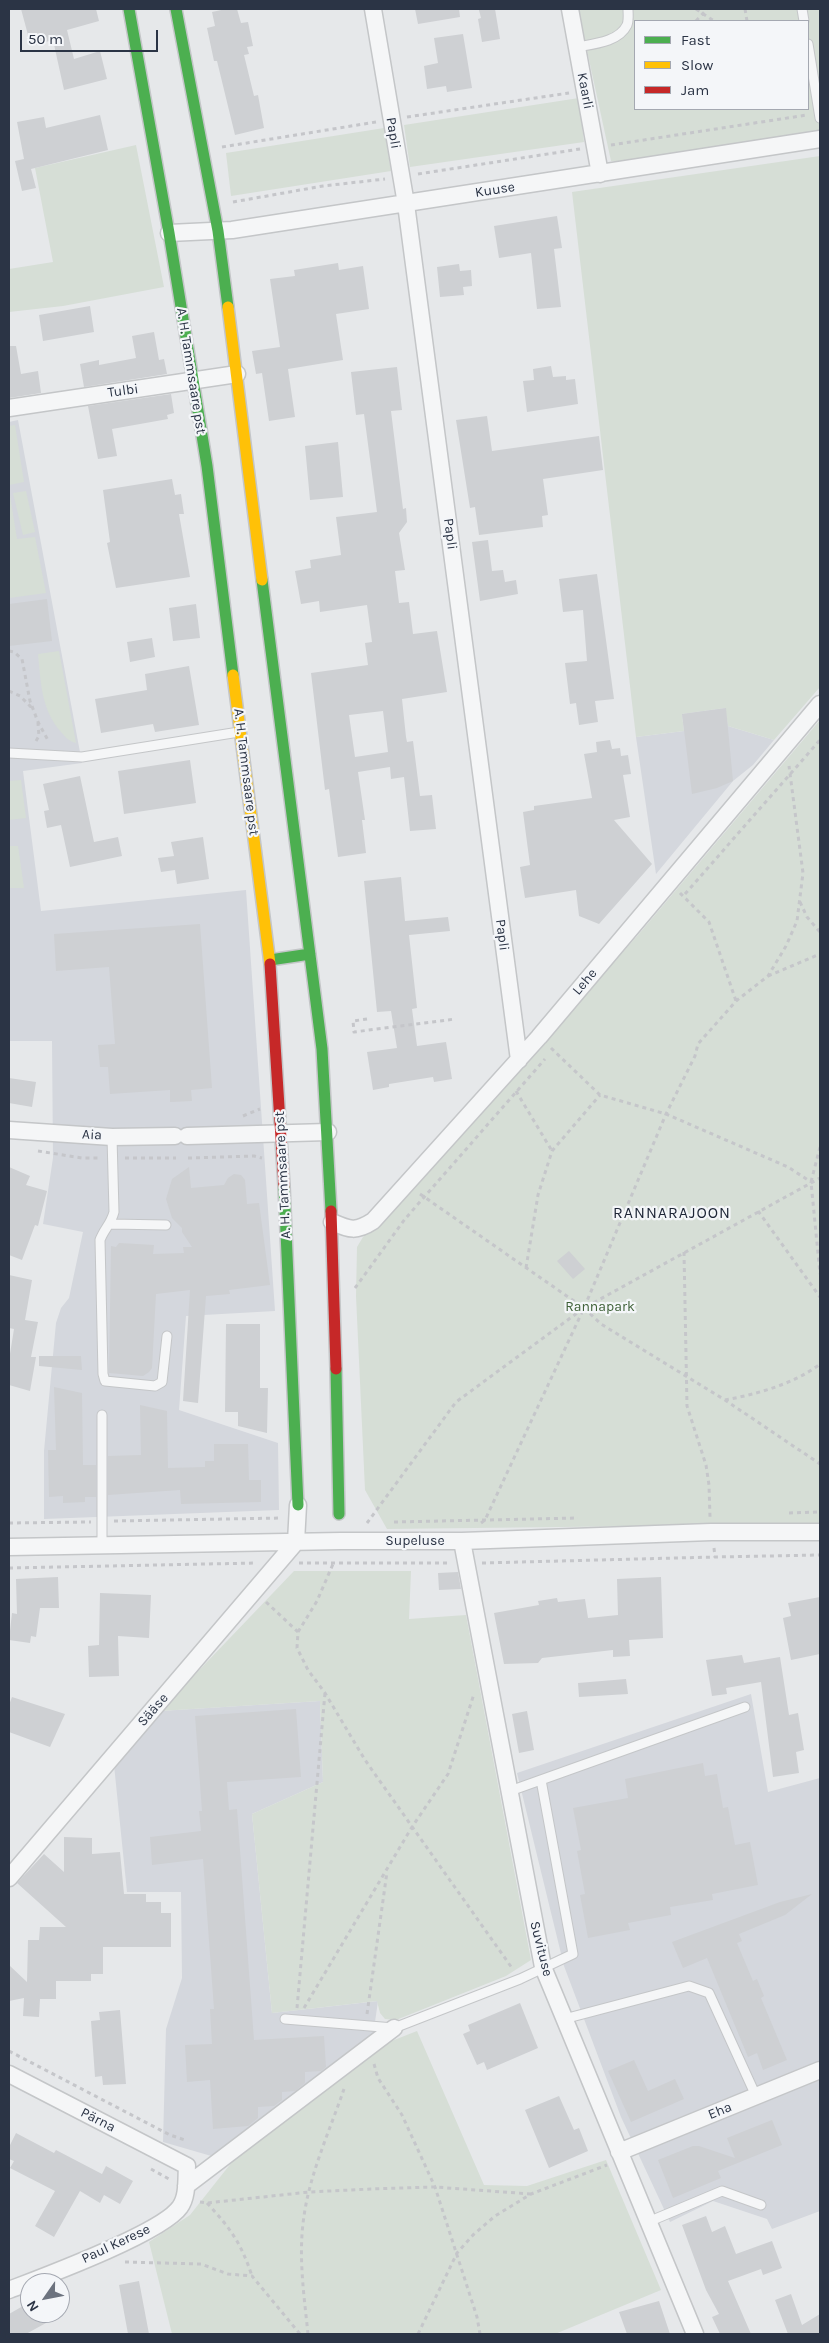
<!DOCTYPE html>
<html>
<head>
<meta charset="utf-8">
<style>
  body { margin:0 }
  #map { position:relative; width:829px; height:2343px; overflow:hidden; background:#e6e8ea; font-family:Karla,sans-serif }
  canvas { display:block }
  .frame { position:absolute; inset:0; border:10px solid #2b3445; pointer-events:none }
  .legend { position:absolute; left:634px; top:20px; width:175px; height:90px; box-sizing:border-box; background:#f4f6f9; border:1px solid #a4a8b1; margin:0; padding:6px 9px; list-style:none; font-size:15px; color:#2b3445 }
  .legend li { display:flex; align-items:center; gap:10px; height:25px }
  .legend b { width:25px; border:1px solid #a4a8b1 }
  .north { position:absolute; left:20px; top:2273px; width:50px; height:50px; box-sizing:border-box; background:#f4f6f9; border:1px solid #a4a8b1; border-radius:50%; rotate:237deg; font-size:14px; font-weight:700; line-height:20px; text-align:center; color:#2b3445 }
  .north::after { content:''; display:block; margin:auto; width:18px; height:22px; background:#6c737f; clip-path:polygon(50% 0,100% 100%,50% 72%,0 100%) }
  .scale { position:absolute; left:20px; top:30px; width:138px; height:22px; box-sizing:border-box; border:2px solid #2b3445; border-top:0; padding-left:6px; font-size:15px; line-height:18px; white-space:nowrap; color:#2b3445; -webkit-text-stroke:4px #f4f6f9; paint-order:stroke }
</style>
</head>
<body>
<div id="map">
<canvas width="829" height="2343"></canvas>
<div class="frame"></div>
<ul class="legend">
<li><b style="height:6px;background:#4caf50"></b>Fast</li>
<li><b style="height:6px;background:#ffc107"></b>Slow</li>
<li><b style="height:6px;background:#c62828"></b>Jam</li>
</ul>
<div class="north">N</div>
<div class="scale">50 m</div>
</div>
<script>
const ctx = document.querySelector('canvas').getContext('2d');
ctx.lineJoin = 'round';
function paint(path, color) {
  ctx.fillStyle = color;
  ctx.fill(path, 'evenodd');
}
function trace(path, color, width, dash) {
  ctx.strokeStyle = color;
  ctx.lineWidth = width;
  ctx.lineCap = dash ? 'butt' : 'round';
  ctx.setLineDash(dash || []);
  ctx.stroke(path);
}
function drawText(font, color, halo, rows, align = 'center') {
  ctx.font = font + ' Karla,sans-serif';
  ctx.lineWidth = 4.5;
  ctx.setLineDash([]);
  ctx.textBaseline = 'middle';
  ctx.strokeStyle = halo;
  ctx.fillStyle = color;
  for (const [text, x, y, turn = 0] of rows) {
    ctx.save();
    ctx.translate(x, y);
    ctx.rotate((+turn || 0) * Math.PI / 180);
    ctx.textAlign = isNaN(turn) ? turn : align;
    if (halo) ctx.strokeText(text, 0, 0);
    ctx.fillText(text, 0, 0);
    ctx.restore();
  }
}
const built = new Path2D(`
  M18,420l64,343 -59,8 18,140 205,-21 29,421 -89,5 -7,94 99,33 1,67 -235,9v-68l12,-128 5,-15 8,-10 14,-66 -40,-8 10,-66 -1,-117h-43v-619z
  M726,708l2,18 46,14 -21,25 -20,16 -77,93 -20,-137 48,-6 -2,-17z
  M751,1694l17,98 52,-14v433l-48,18 -5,-10 -54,-18 -43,21 -49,-105 -57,-151 -47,-193z
  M320,1701l3,81 -71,32 20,199 106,-12 -8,56 -138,105 -69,-20 3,-113 16,-51 -1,-86h-54l-13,-127 46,-54z`);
const green = new Path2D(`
  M578,9h242v124l-190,30 -19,-2zM635,21h173v88h-173z
  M579,98l5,44 -174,25 -6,-42z
  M384,128l7,43 -160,25 -5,-43z
  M136,145l28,142 -101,19 -54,6v-43l44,-7 -18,-94z
  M820,156v531l-46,53 -46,-14 -3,-18 -43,6 2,17 -48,6 -64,-545z
  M15,425l9,57 -15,3v-59z
  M9,489l8,50 18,-2 11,56 -37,5z
  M26,491l9,41 -12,3 -10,-42z
  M59,651l17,92c-7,-2 -11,-6 -15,-11 -20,-23 -20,-49 -23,-78z
  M820,720v804l-433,5 -22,-39 -9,-194 1,-49 6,-10 29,-26 246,-276z
  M21,780l5,38 -17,2v-39z
  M9,846h9l6,42h-15z
  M294,1571h117l-2,48 57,-4 65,345 -25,16 -110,44 -11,-1 -5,-6 -3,-12 -105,12 -20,-199 71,-32 -3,-81 -160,10z
  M417,2031l67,154 43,1 79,-26 55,130 -106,44h-383l-23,-92 41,-27 42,-53 157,-120z`);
const building = new Path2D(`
  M21,9h75l3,12 -32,9 7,29 26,-8 7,28 -43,11 -11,-50 -22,6z
  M226,9h11l4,14 7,-1 5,24 -6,1 2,7 -5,1 10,41 4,-1 6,33 -29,7 -18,-74h-3l-7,-33 8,-2 -3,-14z
  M415,9h44l1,8 -42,7z
  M495,9l5,30 -18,3 -4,-23 3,-1 -2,-8z
  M463,34l9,54 -25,4 -1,-6 -19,3 -3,-23 14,-3 -4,-25z
  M100,115l8,35 -77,19 5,19 -14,3 -7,-30 9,-2 -7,-37 27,-5 2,11z
  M557,216l5,32 -8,1 7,58 -24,2 -6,-56 -32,5 -5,-32z
  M338,263l1,7 24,-4 6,43 -33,5 7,46 -55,9 7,48 -26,4 -7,-48 -6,1 -4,-23 28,-4 -10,-68 25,-3 -1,-6z
  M459,264l1,7 11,-1 1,16 -9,1 1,8 -24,2 -3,-30z
  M90,306l4,26 -51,9 -4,-26z
  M154,332l5,28 5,-1 3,15 -83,13 -4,-23 19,-4v5l37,-7 -4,-22z
  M9,346h7l5,28 17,-3 3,22 -32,5z
  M551,366l2,11 13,-1v4l9,-1 3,25 -51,8 -4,-31 11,-1 -1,-11z
  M397,367l5,43 -11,1 12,98 3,-1 1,14 -8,11 6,37 -10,1 4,32 10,-1 4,32 24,-3 10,61 -45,7 4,38 1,5 6,-1 7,55 12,-1 4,34 -26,2 -6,-54 -13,2 -1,-12 -32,5 7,48h-3l4,33 -28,4 -9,-68 -4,1 -14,-117 57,-8 -3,-22 7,-1 -5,-37 -47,7 -1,-11 -18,3 -6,-33 16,-3 -1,-8 31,-5 -5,-38 41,-5 -13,-98 -8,1 -5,-43zM383,711l5,41 -33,5 -6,-42z
  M171,394l3,19 -7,2 1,4 -56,10 5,27 -19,3 -10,-53z
  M487,416l5,35 107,-15 4,34 -60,9 5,36 -6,1 1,11 -64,8 -4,-28 -5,1 -14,-88z
  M338,442l5,55 -33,3 -5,-54z
  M172,479l3,16 6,-1 3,20h-5l11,63 -74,11 -9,-45 3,-1 -7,-52z
  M488,540l4,31 11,-1 2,12 11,-2 2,14 -38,7 -8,-59z
  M597,574l17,125 -19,2 3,21 -19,3 -3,-22 -6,1 -5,-41 22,-2 -4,-51 -20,2 -4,-33z
  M47,599l5,42 -43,5v-42z
  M196,604l4,34 -27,3 -4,-33z
  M152,638l3,19 -25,5 -3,-20z
  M189,666l10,59 -44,7 -2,-8 -52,9 -6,-34 52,-9 -2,-16z
  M726,708l7,73 -16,7 -25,6 -10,-80z
  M610,740l2,9 8,-1 1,8 7,-1 3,19 -8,1 7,42 -16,3 38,44 -53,60 -20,-8 -3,-26 -51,8 -5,-31 10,-2 -7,-53 11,-2v-4l58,-8 -8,-44 13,-2 -1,-10z
  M190,760l6,43 -72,11 -6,-43z
  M80,776l14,66 24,-5 4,19 -52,11 -9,-42 -14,3 -3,-17 5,-1 -6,-26z
  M203,837l6,42 -32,5 -2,-14 -14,2 -3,-14 16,-2 -3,-14z
  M401,877l4,44 43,-4 2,14 -41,4 8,73 -5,1 5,37 29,-4 6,37 -18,3 -1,-5 -44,7v3l-16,3 -6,-38 30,-4 -6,-37 -14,1 -13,-131z
  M200,924l12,164 -21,2 1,11 -20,1h-2v-12l-60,4 -2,-27h-8l-2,-22 17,-1 -6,-77 -53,4 -2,-37z
  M9,1078l27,4 -4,25 -23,-4z
  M9,1167l21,9 -4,9 21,6 -9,35 -3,-1 -13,35 -13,-5z
  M189,1167l2,21 33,-3 4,-7 6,-4 7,1 4,5 2,24 12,-1 11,82 -41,5 1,4 -24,2 -8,107 -15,-2 7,-111 -34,4 -4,74 -3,4 -6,4 -34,-3 2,-127 5,1 3,-4 35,2 -1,9 31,-1 -1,-6h9l-10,-15v-4l-10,-10 -6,-19 6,-20z
  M569,1251l16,18 -12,10 -16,-18z
  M9,1275l23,5 -7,40 13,2 -7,35h5l-6,34 -21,-6v-25l5,-31 -5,-1z
  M226,1324h34v64h8l-1,45 -29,-7v-14h-13z
  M39,1356h42l1,14 -43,-4z
  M54,1387l28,6 1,72h13v32h-11v5l-22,1v-7l-14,1 -1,-47h8z
  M140,1405l27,6 1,57 37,-1v-6h9v-17h34l1,36h12v22l-80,2 -1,-14 -72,5v-39l33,-1z
  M458,1572l3,17 -22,1 -1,-17z
  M58,1577l1,31h-19l-4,29 -5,-1 -1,7 -21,-3 3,-27 5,1 -1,-35z
  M661,1577l2,61 -34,2 1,16 -17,1v-7l-71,8 -4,5 -34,1 -10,-51 45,-8 -1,-4 19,-3 1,4 27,-3 3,19 30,-3 -1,-36z
  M100,1593l51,2 -2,43 -31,-2 1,40 -30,1 -1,-31 11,-1z
  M820,1597v57l-29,6 -8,-42 8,-2 -3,-13z
  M742,1655l2,8 36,-6 9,58 9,-2 6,37 -8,2 3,21 -26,4 -12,-95 -35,6 1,6 -15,2 -6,-36z
  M626,1679l2,15 -49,3 -1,-14z
  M12,1697l53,17 -15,33 -41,-15v-27z
  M296,1709l5,68 -74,5 2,28 8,-1 17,231 70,-4 2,31 -5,4 -16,1v11l-10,8 -13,1v8l-8,6 -16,1v11l-10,8 -35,3 -3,-49 -23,2 -2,-37 27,-1 -2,-35h4l-11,-150 -51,6 -2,-28 51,-6 -2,-20h3l-7,-95z
  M527,1711l7,39 -15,3 -7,-39z
  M703,1763l2,13 12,-2 6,34 5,-1 7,38 15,-3 8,43 -46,9 1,6 -43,7 1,8 -43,8 2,7 -42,8 -8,-43 5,-1 -8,-43 4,-1 -8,-42 55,-10 -3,-19z
  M64,1837l28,1v16l28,-2 4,42h22v8h15v11h10v34h-68v27h-12v7h-35v18h-16l-1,18 -16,-1 1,-18 -15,3v-36l18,17 1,-42h11l1,-13h26l-49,-44 27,-29 20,18z
  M812,1894l-27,21 -46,19 3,7 -5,2 16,38 4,-2 7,17 -3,2 26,62 -24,10 -6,-17 -9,4 -41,-99 -24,10 -11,-26 108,-40z
  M520,2003l18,45 -51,22 -3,-8 -7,3 -14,-31 7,-3 -2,-6z
  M120,2010l6,74 -23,1 -1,-9 -7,1 -4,-56 9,-1 -1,-8z
  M634,2060l14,31 27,-12 9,20 -53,23 -23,-51z
  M559,2096l15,34 5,-2 9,23 -39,17 -24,-58z
  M772,2120l10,25 -64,26 3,7 -48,20 -15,-38 35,-14h6l36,12 -8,-20z
  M16,2133l38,20 2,-3 46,24 4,-8 27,15 -13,23 -16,-9 -4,8 -20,-12 -26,46 -19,-11 20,-35 -45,-23 4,-7 -5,-2v-12z
  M706,2216l6,16 13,-6 11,28 36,-13 10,27 -19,7 -2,-6 -33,12 23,53h-31l-8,-17 7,-3 -13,-24 -24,-65z
  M139,2281l10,53h-21l-9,-49z
  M791,2294l11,31 18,-11v20h-32l-13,-34z
  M659,2301l11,33h-43l-8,-22z
  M30,2302v11h11l5,10 -20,11h-17v-20z`);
const path = new Path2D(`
  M696,9l18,12
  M745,9l2,12
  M696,21l11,-12
  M407,117l162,-24
  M611,145l196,-30
  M222,147l154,-25
  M418,174l162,-25
  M233,202l90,-16 62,-7
  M9,651l5,1 8,7 8,42 8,21 11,20
  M9,691l11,5 11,11
  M36,741l3,-5 -1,-13
  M680,893l29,29 27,79
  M685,894l135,-154
  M800,902l7,15 13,15
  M768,976l52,-22
  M367,1019l-14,2 1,11 101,-13
  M551,1048l49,47 66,19 122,53 23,15
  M516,1091l36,60
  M243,1116l17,-7
  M820,1147l-9,35 9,92
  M38,1151l44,7h19
  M125,1158h51
  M188,1158l66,-2 8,2
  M420,1194l164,114 17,16 124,76 95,64
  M758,1211l62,86
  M684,1252l3,154 19,59 3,20 1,32
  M526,1268l12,-73 14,-44 48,-56
  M355,1288l50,-69 140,-160
  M725,1400c32,-6 69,-16 95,-36
  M789,1513l31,-1
  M114,1521l167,-3
  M394,1522l184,-4
  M9,1523l82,-1
  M367,1523l89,-121 128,-94 236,-130
  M481,1523l4,-3 99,-212 82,-194 29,-58 3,-12 38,-43 32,-25 18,-30 11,-25 6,-48 -14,-107
  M714,1548l1,9 105,-2
  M299,1563h152
  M482,1563l233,-6
  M9,1568l247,-5
  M266,1602l32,30 -1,16 11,22 17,23 40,67 147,208
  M298,1632l19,-31 16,-37
  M297,2008l28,-315
  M304,2008l108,-181 36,-53 26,-80
  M367,2014l20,-142
  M9,2051l161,84 15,5
  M374,2064l4,14 24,37 33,72 42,130 3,17
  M151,2169l18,10
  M200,2202l7,1 102,-11 62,-3 64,-2 96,7
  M207,2203c24,26 34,40 45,73
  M125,2262l76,2 27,10 24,2 48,58
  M308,2334c-4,-39 -10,-79 -4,-118 6,-43 26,-86 40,-127
  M418,2334l39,-81 16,-18 22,-19 36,-22 76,-29`);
const lane = new Path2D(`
  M802,9l2,12
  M808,44l12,74
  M577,47c16,-3 42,-5 50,-22 2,-5 1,-11 1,-16
  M9,753l73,4 157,-25
  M112,1137l2,75c-3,12 -10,17 -14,28l3,134 2,7 50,5 7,-4 5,-46
  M111,1224l55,1
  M102,1415v130
  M510,1791l235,-84
  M285,2019l109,9 126,-49 53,-25 -32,-174
  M564,2019l125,-33 20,7 47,103
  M648,2222l74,-31 39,14`);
const street = new Path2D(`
  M373,9l33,195 113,856
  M570,9l30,165
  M169,233l63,-3 588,-91
  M9,408l228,-34
  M9,1130l103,7 63,-1
  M187,1136l141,-4
  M332,1222c18,8 24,10 41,-1l166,-184 281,-333
  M462,1541l81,426 152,367
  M296,1542l2,-37
  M9,1547l332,-6h121l249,-9h109
  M9,1878l287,-336
  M9,2074l178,92c-1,13 1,30 -7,41 -18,26 -137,70 -171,83
  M619,2152l201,-82
  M186,2186l208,-158`);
const fast = new Path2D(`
  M129,9l40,224 38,233 26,209
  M176,9l42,222 10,76
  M262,580l60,469 9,162
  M270,960l40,-6
  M284,1186l14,319
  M336,1369l3,145`);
const slow = new Path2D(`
  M228,307l34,273
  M233,675l37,289`);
const jam = new Path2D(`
  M270,964l14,222
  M331,1211l5,158`);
const streetNames = [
  ["Kaarli",585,91,79],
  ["Papli",393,133,81],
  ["Kuuse",495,190,-9],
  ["A. H. Tammsaare pst",191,371,81],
  ["Tulbi",123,391,-8],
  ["Papli",450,534,83],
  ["A. H. Tammsaare pst",246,772,83],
  ["Papli",502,935,83],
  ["Lehe",585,982,-50],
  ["Aia",92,1135,3],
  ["A. H. Tammsaare pst",283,1175,-93],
  ["Supeluse",415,1541],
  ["Sääse",153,1710,-49],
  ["Suvituse",541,1949,76],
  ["Eha",720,2111,-22],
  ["Pärna",98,2120,27],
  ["Paul Kerese",116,2244,-25]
];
const parkNames = [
  ["Rannapark",600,1307]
];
const quarterNames = [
  ["RANNARAJOON",672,1213]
];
paint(built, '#d4d7dd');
paint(green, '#d6ded6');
paint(building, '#ced0d3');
trace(lane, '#c4c6c8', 11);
trace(street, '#c4c6c8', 19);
trace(fast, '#c4c6c8', 14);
trace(slow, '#c4c6c8', 14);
trace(jam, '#c4c6c8', 14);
trace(path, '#c5c6ca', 3, [4, 4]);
trace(lane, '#f5f6f7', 9);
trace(street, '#f5f6f7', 16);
trace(fast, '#4caf50', 11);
trace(slow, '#ffc107', 11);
trace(jam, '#c62828', 11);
drawText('14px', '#2b3445', '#f4f6f9', streetNames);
drawText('14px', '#3f6138', '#f4f6f9', parkNames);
ctx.letterSpacing = '1px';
drawText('16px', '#1d2536', '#f4f6f9', quarterNames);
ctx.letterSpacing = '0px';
</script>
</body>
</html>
